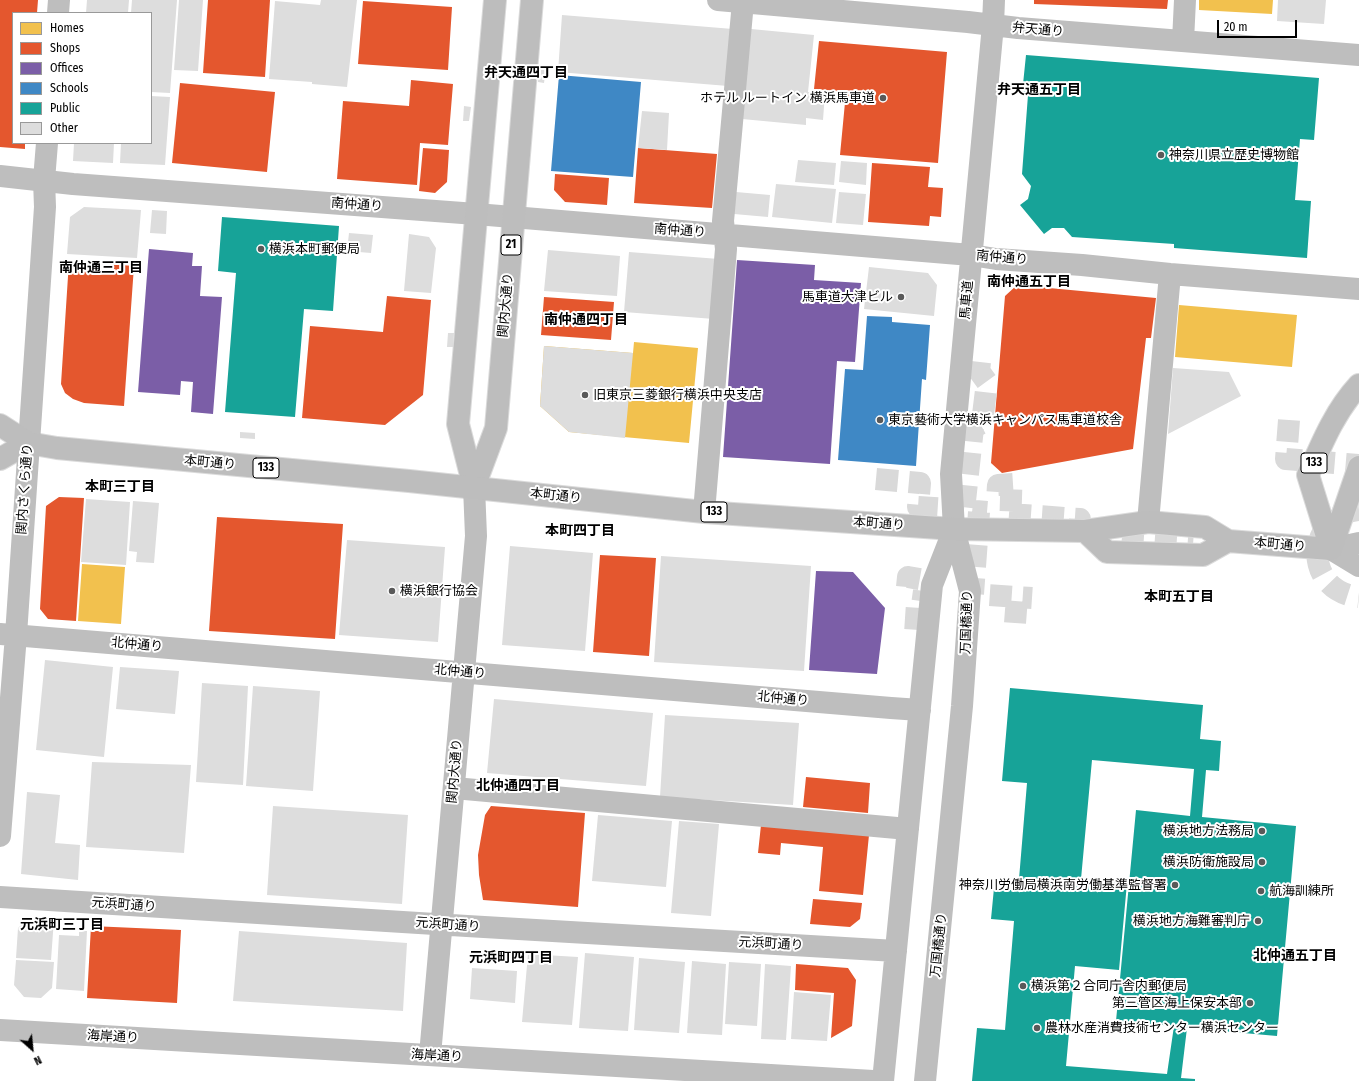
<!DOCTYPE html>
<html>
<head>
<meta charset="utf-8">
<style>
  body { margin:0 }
  #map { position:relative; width:1359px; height:1081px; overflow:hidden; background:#fff; font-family:"Fira Sans Condensed",sans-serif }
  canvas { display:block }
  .legend { position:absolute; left:12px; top:12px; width:140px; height:132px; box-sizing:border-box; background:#fff; border:1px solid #999; margin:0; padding:5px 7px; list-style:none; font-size:12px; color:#000 }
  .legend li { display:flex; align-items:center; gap:8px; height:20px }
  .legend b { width:20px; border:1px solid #999 }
  .north { position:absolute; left:12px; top:1029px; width:40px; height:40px; -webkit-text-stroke:3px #fff; paint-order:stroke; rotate:153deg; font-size:11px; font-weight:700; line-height:16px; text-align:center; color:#000 }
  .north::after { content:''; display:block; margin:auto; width:14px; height:18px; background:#000; clip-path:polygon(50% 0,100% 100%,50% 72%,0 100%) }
  .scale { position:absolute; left:1217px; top:20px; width:80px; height:18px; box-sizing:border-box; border:2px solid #000; border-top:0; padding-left:5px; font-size:12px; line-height:14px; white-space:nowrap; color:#000; -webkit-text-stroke:3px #fff; paint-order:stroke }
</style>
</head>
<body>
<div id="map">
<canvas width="1359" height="1081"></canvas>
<ul class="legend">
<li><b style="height:11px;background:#f2c14e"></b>Homes</li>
<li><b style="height:11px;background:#e4572e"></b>Shops</li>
<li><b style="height:11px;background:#7b5ea7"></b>Offices</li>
<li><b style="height:11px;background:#3f88c5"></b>Schools</li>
<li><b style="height:11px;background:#17a398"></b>Public</li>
<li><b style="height:11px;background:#ddd"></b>Other</li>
</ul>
<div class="north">N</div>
<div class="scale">20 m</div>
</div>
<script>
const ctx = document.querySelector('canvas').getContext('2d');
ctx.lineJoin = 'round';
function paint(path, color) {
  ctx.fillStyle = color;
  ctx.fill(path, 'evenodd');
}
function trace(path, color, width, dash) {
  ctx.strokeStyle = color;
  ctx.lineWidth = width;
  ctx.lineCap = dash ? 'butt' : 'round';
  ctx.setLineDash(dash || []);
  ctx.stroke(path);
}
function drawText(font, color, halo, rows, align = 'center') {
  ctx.font = font + ' "Fira Sans Condensed","Noto Sans JP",sans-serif';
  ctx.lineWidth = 4;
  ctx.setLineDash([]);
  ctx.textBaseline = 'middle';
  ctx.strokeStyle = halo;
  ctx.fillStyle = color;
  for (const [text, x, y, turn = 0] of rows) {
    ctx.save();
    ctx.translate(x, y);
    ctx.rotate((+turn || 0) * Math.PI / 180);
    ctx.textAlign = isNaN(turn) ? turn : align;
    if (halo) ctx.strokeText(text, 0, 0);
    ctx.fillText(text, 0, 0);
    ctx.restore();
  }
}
const homes = new Path2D(`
  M1199,0h74l-1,14 -73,-4z
  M1179,305l118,10 -5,52 -117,-10z
  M634,342l64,6 -9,95 -120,-11 -29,-26 4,-60 89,7z
  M82,564l43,3 -4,57 -43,-3z`);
const shops = new Path2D(`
  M0,0h38l-1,13h-24v130h12v6l-25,-2z
  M208,0h62l-5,77 -62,-4z
  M1034,0h134l-1,9 -133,-5z
  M363,1l89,6 -4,63 -90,-6z
  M819,41l128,11 -9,111 -98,-8 6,-63 -32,-3z
  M411,80l42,4 -5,61 -28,-2 -3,42 -80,-6 6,-78 66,5z
  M180,83l95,9 -8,80 -95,-9z
  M423,148l26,2 -2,32 -12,11 -16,-2z
  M638,148l79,6 -5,54 -78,-5z
  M872,163l58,4 -2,20 15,1 -2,29 -11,-1 -1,10 -61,-4z
  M555,174l54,4 -2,27 -42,-3 -11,-12z
  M69,261l65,5 -10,140 -40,-3 -11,-4 -8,-6 -4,-9z
  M1017,285l139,13 -5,40h-5l-13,111 -131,24 -11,-10 14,-167z
  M387,296l44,4 -8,95 -38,30 -83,-7 8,-92 73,6z
  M544,297l70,5 -3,38 -70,-5z
  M59,497l25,1 -8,123 -28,-2 -8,-10 6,-103z
  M217,517l126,7 -8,115 -126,-8z
  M600,555l56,3 -7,98 -56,-4z
  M806,777l64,6 -2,30 -65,-6z
  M491,806l94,7 -7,94 -95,-7 -4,-25 -1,-20 7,-40z
  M761,825l108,10 -6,60 -44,-4 4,-44 -42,-4 -1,12 -22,-2z
  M813,899l49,4 -2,16 -10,8 -40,-3z
  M91,926l90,4 -4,73 -90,-5z
  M796,964l52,4 8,12 -4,46 -21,12 3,-45 -39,-3z`);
const offices = new Path2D(`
  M149,249l44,4 -1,13h10l-2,30 22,1 -9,117 -22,-2 2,-30 -12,-1 -1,14 -42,-3z
  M737,260l78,5 -1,15 47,3 -6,79 -18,-1 -7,103 -107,-7z
  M816,571l37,1 32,36 -8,66 -68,-4z`);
const schools = new Path2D(`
  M559,75l82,7 -8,95 -82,-6z
  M867,316l25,1v5l38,3 -4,55 -4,-1 -6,87 -78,-6 7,-91 18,1z`);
const public = new Path2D(`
  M1026,55l293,23 -5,62 -14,-1 -5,61 16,1 -4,57 -133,-10v-4l-102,-7 -8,-9h-12l-8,6 -24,-29 8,-6 3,-13 -9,-12 6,-79 -6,-1z
  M222,217l117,9 -6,85 -29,-2 -9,108 -70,-5 11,-139 -18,-2z
  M1010,688l193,17 -3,34 21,2 -2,30 -13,-1 -4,47 94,9 -19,210 -90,-8 -6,50 14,1v2h-223l5,-53 28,2 9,-109 -23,-2 3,-31 24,3 9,-108 -25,-2zM1092,760l102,9 -4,47 -54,-6 -20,211 58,5 -7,48 -101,-8 9,-100 44,4 8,-87 -46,-4z`);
const building = new Path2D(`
  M87,0h42l-1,13h-42z
  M132,0h45l-7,93 -19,-1v-79h-20z
  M179,0h24l-5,71 -24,-1z
  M321,0h36l-10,87 -35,-3v-2l-43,-3 6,-78 45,4z
  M1278,0h48l-2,24 -47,-3z
  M562,15l171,14 -5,57 -170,-14z
  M751,29l63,6 -6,57 17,1 -2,27 -17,-2v7l-64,-6z
  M539,68l7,1 -2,14 -6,-1z
  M151,96l19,1 -5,68 -45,-2 1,-20h30z
  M464,106l7,1 -2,14h-6z
  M642,111l27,2 -2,37 -29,-2z
  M74,143h40l-1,20 -40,-2z
  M798,160l38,3 -2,22 -39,-3z
  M841,161l26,2 -1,22 -27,-3z
  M776,184l60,5 -4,34 -60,-6z
  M736,192l34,3 -2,22 -34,-3z
  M839,192l27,2 -3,31 -27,-2z
  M84,207l57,3 -4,48 -70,-4 3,-37z
  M152,210l15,1 -1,23 -16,-1z
  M349,233l24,2 -2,18 -24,-2z
  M409,234l20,3 7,11 -5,45 -27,-2z
  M548,250l72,6 -3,40 -73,-5z
  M629,252l90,7 -5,60 -90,-7z
  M869,267l59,6 9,12 -3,31 -70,-7z
  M448,333h6l-1,14h-6z
  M544,346l89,7 -8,85 -56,-6 -29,-26z
  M1173,368l56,4 12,24 -73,38z
  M240,432l15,1v6l-15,-1z
  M86,499l44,3 -4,63 -45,-3z
  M133,501l26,2 -5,60 -18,-1 1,-10 -8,-1z
  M347,540l98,7 -7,95 -99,-7z
  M510,546l83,7 -8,98 -83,-6z
  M661,556l150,10 -7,105 -150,-9z
  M45,660l68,7 -9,90 -68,-7z
  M120,667l59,4 -4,43 -59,-5z
  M202,683l46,3 -5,99 -47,-3z
  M253,686l67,5 -7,100 -67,-5z
  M494,699l159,14 -7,73 -159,-13z
  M665,715l134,8 -6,82 -133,-8z
  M92,762l99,3 -7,88 -98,-6z
  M27,792l33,3 -5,48 25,2 -2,35 -57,-6z
  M273,806l135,9 -6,89 -135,-9z
  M598,815l74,6 -6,66 -74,-6z
  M679,821l40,3 -8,92 -40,-3z
  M29,918l25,1 -3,41 -35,-2 2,-30z
  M79,931h8l-3,60 -28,-2 3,-54 20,1z
  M239,931l168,12 -4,68 -170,-10z
  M585,953l49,4 -6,74 -49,-3z
  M528,954l50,3 -6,68 -50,-3z
  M639,958l46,4 -6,71 -45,-3z
  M16,960l38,2 -2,26 -11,10 -17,-1 -10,-12z
  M692,961l34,3 -4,71 -35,-2z
  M729,962l32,2 -4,62 -32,-2z
  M765,964l26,2 -5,74 -25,-1z
  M472,968l45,3 -2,32 -45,-4z
  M794,992l37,3 -4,46 -36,-2z`);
const minorTunnel = new Path2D(`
  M980,362l-1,9 8,11 -5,41 -9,5 -9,82 23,2
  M1289,420l-3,39 73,6
  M876,479l44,4 -2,24 46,3
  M1013,484l-15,1 -1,15 33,1
  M1359,510c-55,6 -56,81 0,87
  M979,512l-6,82 59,4
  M1009,514l71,5 -1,18 114,8
  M907,587l1,-10 17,3
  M905,618l15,1 4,-28
  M1015,623l2,-26`);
const minor = new Path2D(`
  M718,0l250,22 50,6 341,27
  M58,13l1,-13
  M1183,41l2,-41
  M0,176l73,8 403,30 495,41 25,4 86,6 88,9 189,15
  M704,512l22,-263 -3,-28 20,-219
  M1148,522l22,-248
  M1331,549l28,17
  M1331,549l28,-6
  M0,634l891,74 29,2
  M454,788l454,41
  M0,836l16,-201 29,-428 -1,-27 3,-37
  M0,897l467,29 429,25
  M0,1030l873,51
  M430,1055l46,-519 -2,-49
  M883,1081l49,-496 22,-56
  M925,1081l37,-375 8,-115 -16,-62 -3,-55 42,-449 1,-25`);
const major = new Path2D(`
  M474,487l22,-59 36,-428
  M474,487l-16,-63 37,-424`);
const highway = new Path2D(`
  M0,425l28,18 29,5 352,33 295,31 250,17 131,2 63,-9 57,5 23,14 103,8
  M0,459l28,-16
  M1085,531l22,21 96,3 25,-14
  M1331,549l-23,-74c14,-32 27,-64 51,-90
  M1331,549l28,-82`);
const markers = [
  [883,98,4,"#595959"],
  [1161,155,4,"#595959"],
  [261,249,4,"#595959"],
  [901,297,4,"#595959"],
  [585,395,4,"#595959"],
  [880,420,4,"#595959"],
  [392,591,4,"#595959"],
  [1262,831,4,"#595959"],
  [1262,862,4,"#595959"],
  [1175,885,4,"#595959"],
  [1261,891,4,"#595959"],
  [1258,921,4,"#595959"],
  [1023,986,4,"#595959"],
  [1250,1003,4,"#595959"],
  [1037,1028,4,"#595959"]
];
const shields = [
  [511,245,20],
  [1314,463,26],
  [266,468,26],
  [714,512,26]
];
const shieldNames = [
  ["21",511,245],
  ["133",1314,463],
  ["133",266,468],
  ["133",714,512]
];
const streetNames = [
  ["弁天通り",1038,30,5],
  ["南仲通り",357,205,4],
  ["南仲通り",680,231,4],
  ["南仲通り",1002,258,5],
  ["馬車道",967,300,-85],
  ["関内大通り",506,305,-85],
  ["本町通り",210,463,5],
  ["関内さくら通り",25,489,-86],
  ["本町通り",556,496,6],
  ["本町通り",879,524,4],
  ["本町通り",1280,545,5],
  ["万国橋通り",967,622,-88],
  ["北仲通り",137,645,5],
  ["北仲通り",460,672,5],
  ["北仲通り",783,699,5],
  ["関内大通り",455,771,-85],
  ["元浜町通り",124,905,4],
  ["元浜町通り",448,925,4],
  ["元浜町通り",771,944,3],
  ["万国橋通り",939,945,-84],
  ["海岸通り",113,1037,3],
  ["海岸通り",437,1056,3]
];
const poiNames = [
  ["ホテル ルートイン 横浜馬車道",875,98,"right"],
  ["神奈川県立歴史博物館",1169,155],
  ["横浜本町郵便局",269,249],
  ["馬車道大津ビル",893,297,"right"],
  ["旧東京三菱銀行横浜中央支店",593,395],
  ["東京藝術大学横浜キャンパス馬車道校舎",888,420],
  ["横浜銀行協会",400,591],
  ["横浜地方法務局",1254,831,"right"],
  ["横浜防衛施設局",1254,862,"right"],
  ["神奈川労働局横浜南労働基準監督署",1167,885,"right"],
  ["航海訓練所",1269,891],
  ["横浜地方海難審判庁",1250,921,"right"],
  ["横浜第２合同庁舎内郵便局",1031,986],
  ["第三管区海上保安本部",1242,1003,"right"],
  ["農林水産消費技術センター横浜センター",1045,1028]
];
const neighbourhoodNames = [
  ["弁天通四丁目",526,73],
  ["弁天通五丁目",1039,90],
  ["南仲通三丁目",101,268],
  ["南仲通五丁目",1029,282],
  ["南仲通四丁目",586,320],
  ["本町三丁目",120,487],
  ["本町四丁目",580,531],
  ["本町五丁目",1179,597],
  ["北仲通四丁目",518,786],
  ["元浜町三丁目",62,925],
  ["北仲通五丁目",1295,956],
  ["元浜町四丁目",511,958]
];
paint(homes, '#f2c14e');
paint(shops, '#e4572e');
paint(offices, '#7b5ea7');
paint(schools, '#3f88c5');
paint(public, '#17a398');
paint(building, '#ddd');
trace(minorTunnel, '#d9d9d9', 22, [22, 11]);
trace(major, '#dbdbdb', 24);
trace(highway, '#dbdbdb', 24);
trace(minor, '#bebebe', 22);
trace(major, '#bdbdbd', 22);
trace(highway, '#bdbdbd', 22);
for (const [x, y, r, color] of markers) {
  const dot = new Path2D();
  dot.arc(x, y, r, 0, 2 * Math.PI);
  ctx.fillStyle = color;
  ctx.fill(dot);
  trace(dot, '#fff', 1.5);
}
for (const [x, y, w] of shields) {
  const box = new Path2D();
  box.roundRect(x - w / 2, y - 10, w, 20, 3);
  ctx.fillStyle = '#fff';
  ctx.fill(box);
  trace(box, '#000', 1);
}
drawText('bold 12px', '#000', null, shieldNames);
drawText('13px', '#000', '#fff', streetNames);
drawText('13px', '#000', '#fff', poiNames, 'left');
drawText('bold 14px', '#000', '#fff', neighbourhoodNames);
</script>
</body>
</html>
